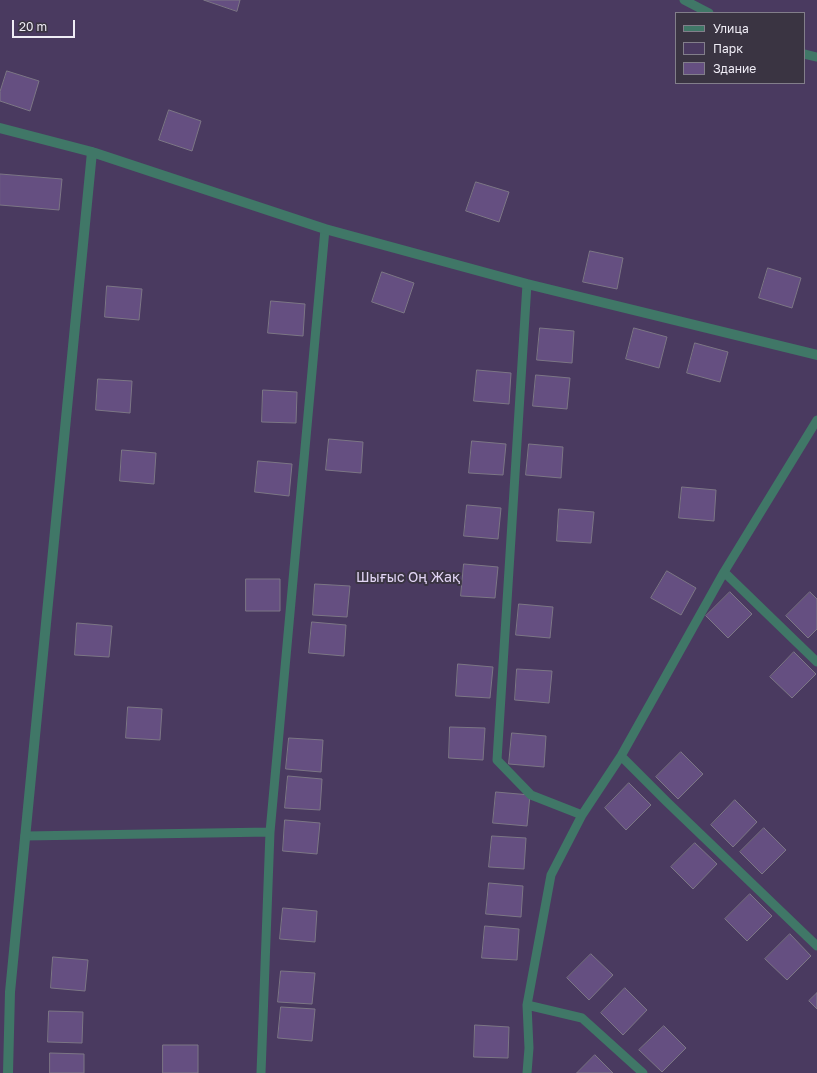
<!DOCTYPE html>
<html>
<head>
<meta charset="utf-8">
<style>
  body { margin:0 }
  #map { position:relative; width:817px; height:1073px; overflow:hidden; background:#3a3442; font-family:"Golos Text",sans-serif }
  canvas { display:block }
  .legend { position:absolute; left:675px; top:12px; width:130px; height:72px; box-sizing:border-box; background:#3a3442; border:1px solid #827e8a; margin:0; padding:5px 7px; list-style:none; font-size:12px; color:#efecf5 }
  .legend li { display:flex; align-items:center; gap:8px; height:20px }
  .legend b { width:20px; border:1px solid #827e8a }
  .scale { position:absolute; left:12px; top:20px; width:63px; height:18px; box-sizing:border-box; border:2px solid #efecf5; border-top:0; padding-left:5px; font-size:12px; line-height:14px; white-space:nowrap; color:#efecf5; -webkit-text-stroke:3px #3a3442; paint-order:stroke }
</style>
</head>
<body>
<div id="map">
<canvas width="817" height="1073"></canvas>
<ul class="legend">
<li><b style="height:5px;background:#407767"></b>Улица</li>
<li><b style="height:11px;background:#4a3a60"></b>Парк</li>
<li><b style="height:11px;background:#654f81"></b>Здание</li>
</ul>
<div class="scale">20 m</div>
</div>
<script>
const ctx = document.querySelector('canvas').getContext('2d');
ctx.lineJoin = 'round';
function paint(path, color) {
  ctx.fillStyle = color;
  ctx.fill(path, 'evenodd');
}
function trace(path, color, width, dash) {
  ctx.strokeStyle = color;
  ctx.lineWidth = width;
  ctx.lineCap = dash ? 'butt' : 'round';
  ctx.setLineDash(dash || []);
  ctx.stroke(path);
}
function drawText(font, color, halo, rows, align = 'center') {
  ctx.font = font + ' "Golos Text",sans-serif';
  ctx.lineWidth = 4;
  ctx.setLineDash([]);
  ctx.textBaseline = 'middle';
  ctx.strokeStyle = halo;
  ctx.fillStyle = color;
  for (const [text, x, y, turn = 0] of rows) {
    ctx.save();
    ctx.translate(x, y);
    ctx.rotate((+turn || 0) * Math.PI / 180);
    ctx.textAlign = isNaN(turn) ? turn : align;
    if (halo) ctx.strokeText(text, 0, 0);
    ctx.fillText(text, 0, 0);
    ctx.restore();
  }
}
const green = new Path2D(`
  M0,0h817v1073h-817zM676,13h128v70h-128z`);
const building = new Path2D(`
  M204,0h36l-3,11z
  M7,71l32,10 -9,30 -30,-10v-9z
  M169,110l32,11 -9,30 -33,-11z
  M0,174l62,5 -3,31 -59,-5z
  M476,182l33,10 -10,30 -33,-11z
  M590,251l33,7 -6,31 -34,-7z
  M768,268l33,10 -9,30 -33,-10z
  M382,272l32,11 -10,30 -32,-11z
  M107,286l35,3 -3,31 -34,-3z
  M271,301l34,3 -2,32 -35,-3z
  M540,328l34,3 -2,32 -35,-3z
  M634,328l33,9 -8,31 -33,-9z
  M695,343l33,9 -8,30 -33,-9z
  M477,370l34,3 -2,31 -35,-3z
  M536,375l34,3 -3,31 -34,-3z
  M98,379l34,2 -2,32 -34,-3z
  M263,390l34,2 -1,31 -34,-1z
  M329,439l34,3 -2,31 -35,-3z
  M472,441l34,3 -3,31 -34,-2z
  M529,444l34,3 -2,31 -35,-3z
  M122,450l34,3 -2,31 -34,-3z
  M258,461l34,3 -3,32 -34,-4z
  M682,487l34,3 -2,31 -35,-3z
  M467,505l34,3 -3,31 -34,-3z
  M559,509l35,3 -3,31 -34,-2z
  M464,564l34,3 -3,31 -34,-2z
  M667,571l29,17 -15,27 -30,-17z
  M246,579h34v32h-34z
  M315,584l35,2 -3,31 -34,-2z
  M730,592l22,22 -24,24 -22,-22z
  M810,592l7,7v30l-9,9 -22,-22z
  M519,604l34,3 -3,31 -34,-3z
  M312,622l34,3 -2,31 -35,-3z
  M77,623l35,3 -3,31 -34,-2z
  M794,652l22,22 -24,24 -22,-21z
  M458,664l35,3 -3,31 -34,-2z
  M517,669l35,2 -3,32 -34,-3z
  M128,707l34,2 -2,31 -34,-2z
  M450,727l35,1 -2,32 -34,-2z
  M512,733l34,3 -2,31 -35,-3z
  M289,738l34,2 -2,32 -35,-3z
  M681,752l22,22 -25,25 -22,-22z
  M288,776l34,3 -2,31 -35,-2z
  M629,783l22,22 -25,25 -21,-22z
  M496,792l34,3 -3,31 -34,-3z
  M735,800l22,22 -24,25 -22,-22z
  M285,820l35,3 -3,31 -34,-3z
  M764,828l22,22 -24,24 -22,-22z
  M492,836l34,2 -2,31 -35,-2z
  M695,843l22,21 -24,25 -22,-22z
  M489,883l34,3 -2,31 -35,-3z
  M750,894l22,22 -25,25 -22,-22z
  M283,908l34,3 -2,31 -35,-3z
  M485,926l34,3 -2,31 -35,-2z
  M790,934l21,22 -24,24 -22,-21z
  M591,954l22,21 -24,25 -22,-22z
  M53,957l35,3 -3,31 -34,-3z
  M281,971l34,2 -3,31 -34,-2z
  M625,988l22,22 -24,25 -22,-22z
  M817,993v16l-8,-8z
  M281,1007l34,2 -3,32 -34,-3z
  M49,1011l34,1 -1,31 -34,-1z
  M475,1025l34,2 -1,31 -34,-1z
  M664,1026l22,22 -24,24 -23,-22z
  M163,1045h35v28h-35z
  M50,1053l34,1v19h-34z
  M595,1055l18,18h-36z`);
const lane = new Path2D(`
  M684,0l25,13
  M804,54l13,3
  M527,284l-30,476 34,35 51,20
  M817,420l-93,152 93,90
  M621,756l46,46 150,144
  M25,836l245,-4
  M527,1005l55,13 61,55
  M261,1073l9,-241 55,-603
  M527,1073l2,-25 -2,-43 24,-130 31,-60 39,-59 103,-184`);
const street = new Path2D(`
  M0,128l92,24 233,77 202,55 290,71
  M8,1073l2,-81 82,-840`);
const parkNames = [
  ["Шығыс Оң Жақ",408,578]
];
paint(green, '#4a3a60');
paint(building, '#654f81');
trace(building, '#7c7685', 1);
trace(lane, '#407767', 9);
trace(street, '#407767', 10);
drawText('14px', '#e2d5f5', '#3a3442', parkNames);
</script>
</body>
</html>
